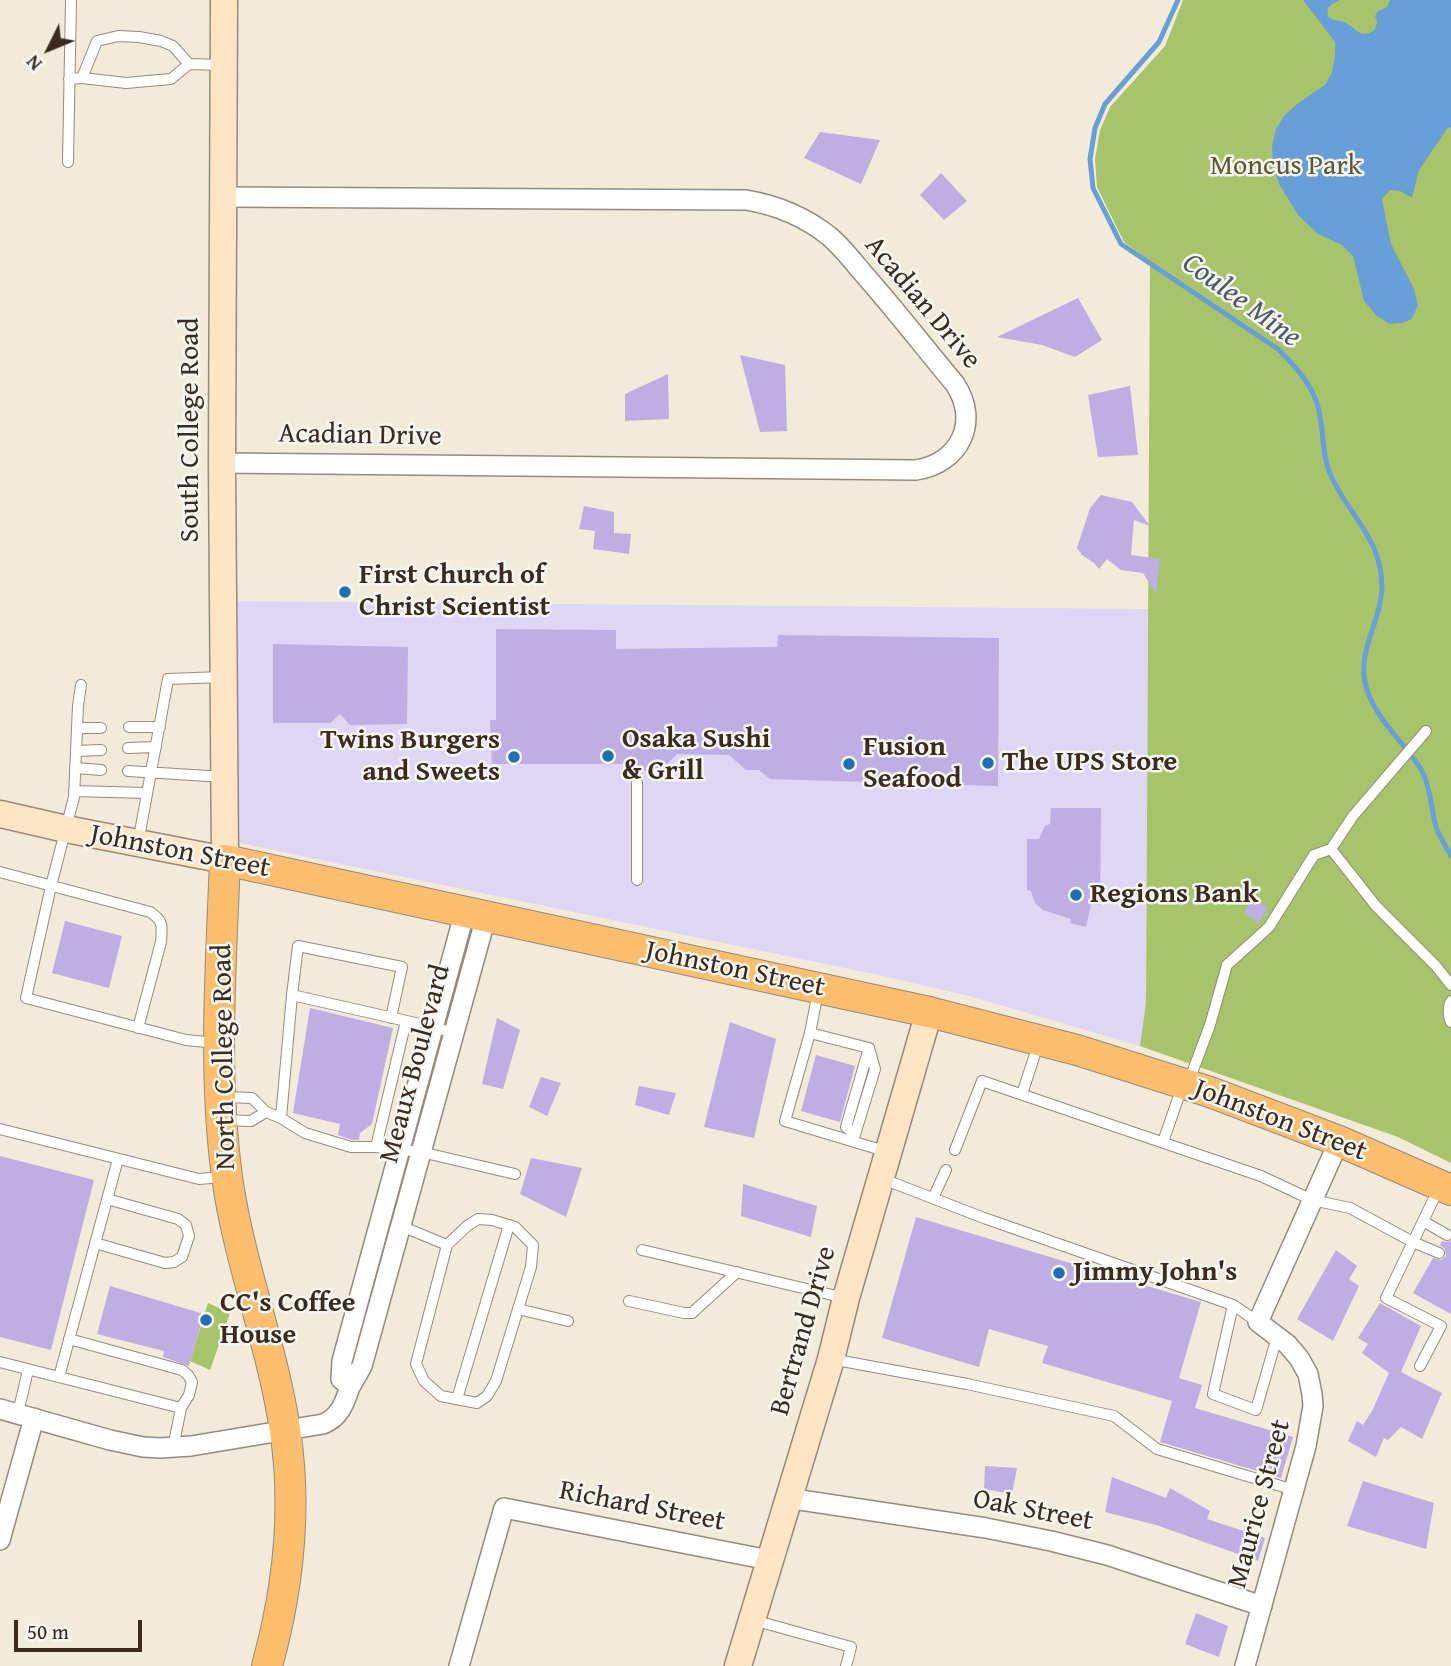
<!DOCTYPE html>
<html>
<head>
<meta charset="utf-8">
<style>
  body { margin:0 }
  #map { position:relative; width:1451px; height:1666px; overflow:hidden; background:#f2ebda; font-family:"Gentium Book Plus",serif }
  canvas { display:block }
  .north { position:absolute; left:14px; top:14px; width:70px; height:70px; -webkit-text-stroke:5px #f6f6f2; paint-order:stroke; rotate:227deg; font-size:19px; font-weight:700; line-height:28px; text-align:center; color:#3b2a1e }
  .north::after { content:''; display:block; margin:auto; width:24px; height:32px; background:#3b2a1e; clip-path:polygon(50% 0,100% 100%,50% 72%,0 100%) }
  .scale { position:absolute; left:14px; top:1620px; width:128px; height:32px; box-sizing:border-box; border:4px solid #3b2a1e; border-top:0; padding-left:9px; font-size:21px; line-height:24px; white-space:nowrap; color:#3b2a1e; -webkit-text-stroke:5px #f6f6f2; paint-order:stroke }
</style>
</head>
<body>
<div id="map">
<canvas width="1451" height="1666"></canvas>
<div class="north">N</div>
<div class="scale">50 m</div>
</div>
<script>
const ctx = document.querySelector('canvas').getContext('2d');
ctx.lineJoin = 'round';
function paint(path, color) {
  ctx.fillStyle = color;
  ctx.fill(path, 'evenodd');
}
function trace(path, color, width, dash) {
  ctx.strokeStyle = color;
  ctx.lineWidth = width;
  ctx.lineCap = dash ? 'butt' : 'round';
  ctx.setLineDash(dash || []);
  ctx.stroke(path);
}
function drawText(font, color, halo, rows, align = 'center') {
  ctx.font = font + ' "Gentium Book Plus",serif';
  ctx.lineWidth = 5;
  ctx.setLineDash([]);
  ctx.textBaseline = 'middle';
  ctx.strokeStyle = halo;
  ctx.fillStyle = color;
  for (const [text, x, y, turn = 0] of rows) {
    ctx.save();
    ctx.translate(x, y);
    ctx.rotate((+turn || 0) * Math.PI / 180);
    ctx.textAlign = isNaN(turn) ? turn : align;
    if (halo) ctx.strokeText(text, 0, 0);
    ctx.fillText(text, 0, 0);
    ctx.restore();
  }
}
const built = new Path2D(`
  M223,601l925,8 -2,393 -6,44 -167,-49 -94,-22 -654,-135z`);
const green = new Path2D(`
  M1183,0h268v1163l-53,-26 -258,-91 6,-44 4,-740 -26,-20 -27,-55 -2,-28 5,-29 10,-23 55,-61z
  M208,1303l22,10 -20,57 -20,-9z`);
const water = new Path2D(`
  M1303,0h36c-7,6 -13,4 -11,17 6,4 10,3 16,5 14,6 14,18 31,8l2,-8 -2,-6 3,-5 9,-4 3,-7h61v127l-4,2 -28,41 -7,28 -12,-7 -10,-1 -8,9 9,45 23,45 4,16 -6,14 -10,4 -12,1 -13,-8 -13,-15 -11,-45 -11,-11 -24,-11 -20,-19 -19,-31 -6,-19 -1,-19 4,-17 8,-13 13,-12 29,-20 6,-12 3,-16v-14z`);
const stream = new Path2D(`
  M1178,0l-19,42 -54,62 -10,24 -5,31 3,29 28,56 157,105c15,15 30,31 38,51 9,25 4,54 16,78 19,40 50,61 50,110 -1,33 -24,61 -17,94 5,27 28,50 45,72 4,5 9,11 12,17 8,16 9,34 13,52 2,11 11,23 16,33`);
const building = new Path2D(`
  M820,132l60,8 -19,44 -57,-26z
  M941,173l26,28 -23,19 -24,-25z
  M1078,298l24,42 -27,17 -33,-12 -45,-8z
  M740,355l45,10 2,66 -27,1z
  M668,374l1,45 -44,2v-27z
  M1130,386l8,69 -40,2 -10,-62z
  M1101,495l31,7 18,24 -16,-6 -3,35 29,4 -4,35 -13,-21 -22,-3 -14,-11 -8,10 -5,-6 -12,-8 -5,-7 13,-40z
  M584,506l30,6v21l17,1 -2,20 -36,-5 2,-18 -16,-2z
  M496,629l120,1v19l161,-2 1,-12 221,3 -1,148 -228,-7 -11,-9h-13l-17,-15 -52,-1 -10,10v7h-37l1,-7h-139l-2,-44h6z
  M273,644l135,3 -1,77 -57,1 -10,-11 -10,9h-57z
  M1051,808h50l-1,97h-9l-5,22 -16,-4 1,-4 -28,-9 -8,-7 -4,-12 -4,-1v-51h12l6,-13 5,-2z
  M1252,899l16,8 -9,16 -15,-10z
  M65,921l57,15 -13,52 -57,-15z
  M310,1008l83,20 -21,96 -12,9 -1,7h-7l-14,-5 2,-11 -47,-11z
  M497,1018l23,12 -17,59 -21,-5z
  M730,1022l46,17 -22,99 -50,-11z
  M816,1055l39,11 -15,56 -39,-11z
  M541,1077l20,6 -14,33 -18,-9z
  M639,1086l37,7 -7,22 -34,-10z
  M0,1156l94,24 -43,170 -51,-13z
  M531,1158l51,10 -16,49 -46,-23z
  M743,1184l74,22 -6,31 -70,-21z
  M916,1217l285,85 -22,76 23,7 -7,23 98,29 -12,41 -121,-36 12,-41 -130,-38 6,-17 -59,-17 -10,38 -97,-29z
  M1442,1241l4,1 5,-1v73l-38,-21 20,-35 8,2 5,-4 -1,-7 -5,-4z
  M1336,1250l21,16 -8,13 10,7 -26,55 -36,-22z
  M110,1286l94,28 -15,52 -26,-9 1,-6 -67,-17z
  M1380,1303l41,23 -20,46 41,21 -20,46 -21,-12 -13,13 -4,-2 -8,19 -28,-16 9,-20 6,4 9,-14 17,-38 -27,-20 6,-9 -10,-6z
  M985,1466l32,2 -5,26 -28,-5z
  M1112,1477l54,21 4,-10 40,23 -3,8 58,19 -7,23 -102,-36 -51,-13z
  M1363,1481l71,22 -8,46 -79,-23z
  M1196,1613l32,13 -9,31 -34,-13z`);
const lane = new Path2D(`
  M82,78l15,-37 21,-5 21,1 22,4 12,5 16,18
  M69,79l13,-1 44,5 45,-4 18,-15 35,1
  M68,162l3,-162
  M81,685l-3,21 -4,91 -23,89 -25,112 160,42 30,3
  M129,727h31
  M77,728h24
  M128,748l28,-1
  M76,751l25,-1
  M75,768l26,2
  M128,771l96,6
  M637,783v97
  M74,791l73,2
  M138,843l30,-164 53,-2
  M1331,849l45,57 60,60 15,19
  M0,872l150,40c14,9 12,14 11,30l-23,86
  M818,992l-8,41 59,15
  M292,995l6,-49 104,21 -11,51
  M1451,1001c-3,5 -3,15 0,21
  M810,1033l-25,88 103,31
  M1189,1081l21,-56 17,-60 42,-38 45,-72 17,-6 22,-33 73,-85
  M1022,1094l16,-49
  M225,1097l27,1 14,14 15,6 24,15 46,14h25l45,5 94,22
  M281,1118l11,-123 141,32 21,6
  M224,1120l27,1 15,-9
  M0,1129l199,50 24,-2
  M855,1134l-9,-7 23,-79
  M853,1141l22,-72 -6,-21
  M1163,1142l19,-55
  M376,1147l30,-126
  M955,1150l27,-69 279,95 51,24 38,8 63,34 26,11
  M883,1179l101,39 249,87 25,17
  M933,1198l13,-28
  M1423,1221l24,14
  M401,1226l46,19 -31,119 8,17 17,15 36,7 10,-7 9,-15 35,-114 2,-22 -18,-18 -23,-7 -14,-1 -11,7 -20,19
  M95,1243l70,20 9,-1 8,-5 7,-21 -3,-11 -8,-6 -71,-20
  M642,1250l203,48
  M629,1301l55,12h8l45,-41
  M1233,1305l-20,89 43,16 21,-73
  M518,1309l50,12
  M69,1339l113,31 6,5 4,7 -3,13 -8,13 -8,40
  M831,1359l136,25 147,32 43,33 137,41
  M0,1362l181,46
  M1420,1366l21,-40 -55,-28 52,-108
  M59,1377l59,-218
  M457,1399l52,-174
  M18,1413l10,-43
  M753,1620l98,27 -5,19`);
const street = new Path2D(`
  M222,463l694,7c44,-7 64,-48 39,-86 -31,-37 -61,-76 -93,-112 -10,-12 -21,-26 -33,-36 -24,-19 -53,-31 -83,-36l-523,-3
  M350,1387l12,-21 124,-449
  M0,1409l110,31 33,7 17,1 31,-2 132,-22c17,-7 21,-20 27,-37l-9,-8 1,-18 123,-450
  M787,1498l199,30 65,13 56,14 155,51
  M0,1540l34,-122
  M459,1666l45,-158 265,52
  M1245,1666l61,-220 7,-40 -1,-12 -4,-20 -9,-16 -12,-14 -29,-22 81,-181`);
const secondary = new Path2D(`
  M0,814l66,15 159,31 -3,-397 2,-463
  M738,1666l93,-307 15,-61 83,-286`);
const primary = new Path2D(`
  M267,1666c21,-76 30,-158 18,-236 -13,-86 -46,-167 -58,-253 -14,-105 -6,-212 -2,-317l704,152 148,38 133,42 129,49 112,49`);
const markers = [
  [345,592,7,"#1f6fb2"],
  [608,756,7,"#1f6fb2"],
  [514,757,7,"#1f6fb2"],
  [988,763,7,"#1f6fb2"],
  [849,764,7,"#1f6fb2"],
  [1076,895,7,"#1f6fb2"],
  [1059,1273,7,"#1f6fb2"],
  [206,1320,7,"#1f6fb2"]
];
const parkNames = [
  ["Moncus Park",1286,167]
];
const streetNames = [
  ["Acadian Drive",922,303,50],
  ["South College Road",191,430,-90],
  ["Acadian Drive",360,436,1],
  ["Johnston Street",180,852,11],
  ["Johnston Street",735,970,12],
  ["North College Road",225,1057,-91],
  ["Meaux Boulevard",416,1064,-75],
  ["Johnston Street",1280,1121,21],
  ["Bertrand Drive",804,1331,-74],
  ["Maurice Street",1260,1504,-75],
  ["Richard Street",642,1507,11],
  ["Oak Street",1033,1511,11]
];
const poiNames = [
  ["First Church of",359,576],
  ["Christ Scientist",359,608],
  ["Osaka Sushi",622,740],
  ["& Grill",622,772],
  ["Twins Burgers",500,741,"right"],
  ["and Sweets",500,773,"right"],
  ["Fusion",863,748],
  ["Seafood",863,780],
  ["The UPS Store",1002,763],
  ["Regions Bank",1090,895],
  ["Jimmy John's",1073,1273],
  ["CC's Coffee",220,1304],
  ["House",220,1336]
];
const waterNames = [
  ["Coulee Mine",1241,301,36]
];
paint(built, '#dfd5f5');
paint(green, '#a8c46a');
paint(water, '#689fd6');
trace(stream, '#689fd6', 5);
paint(building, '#beaee3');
trace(lane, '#968a7c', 12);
trace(street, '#968a7c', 22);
trace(secondary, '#968a7c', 29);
trace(primary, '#968a7c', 32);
trace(lane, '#fff', 10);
trace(street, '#fff', 19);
trace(secondary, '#fde5c5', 26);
trace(primary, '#fabe6e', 30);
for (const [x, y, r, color] of markers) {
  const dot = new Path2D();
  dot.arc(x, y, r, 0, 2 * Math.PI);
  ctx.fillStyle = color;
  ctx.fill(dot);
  trace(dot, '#f6f6f2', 2.5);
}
drawText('28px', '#5c5835', '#f6f6f2', parkNames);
drawText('28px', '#3b2a1e', '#f6f6f2', streetNames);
drawText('bold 28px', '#3b2a1e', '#f6f6f2', poiNames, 'left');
drawText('italic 30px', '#4d5968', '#f6f6f2', waterNames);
</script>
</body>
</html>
